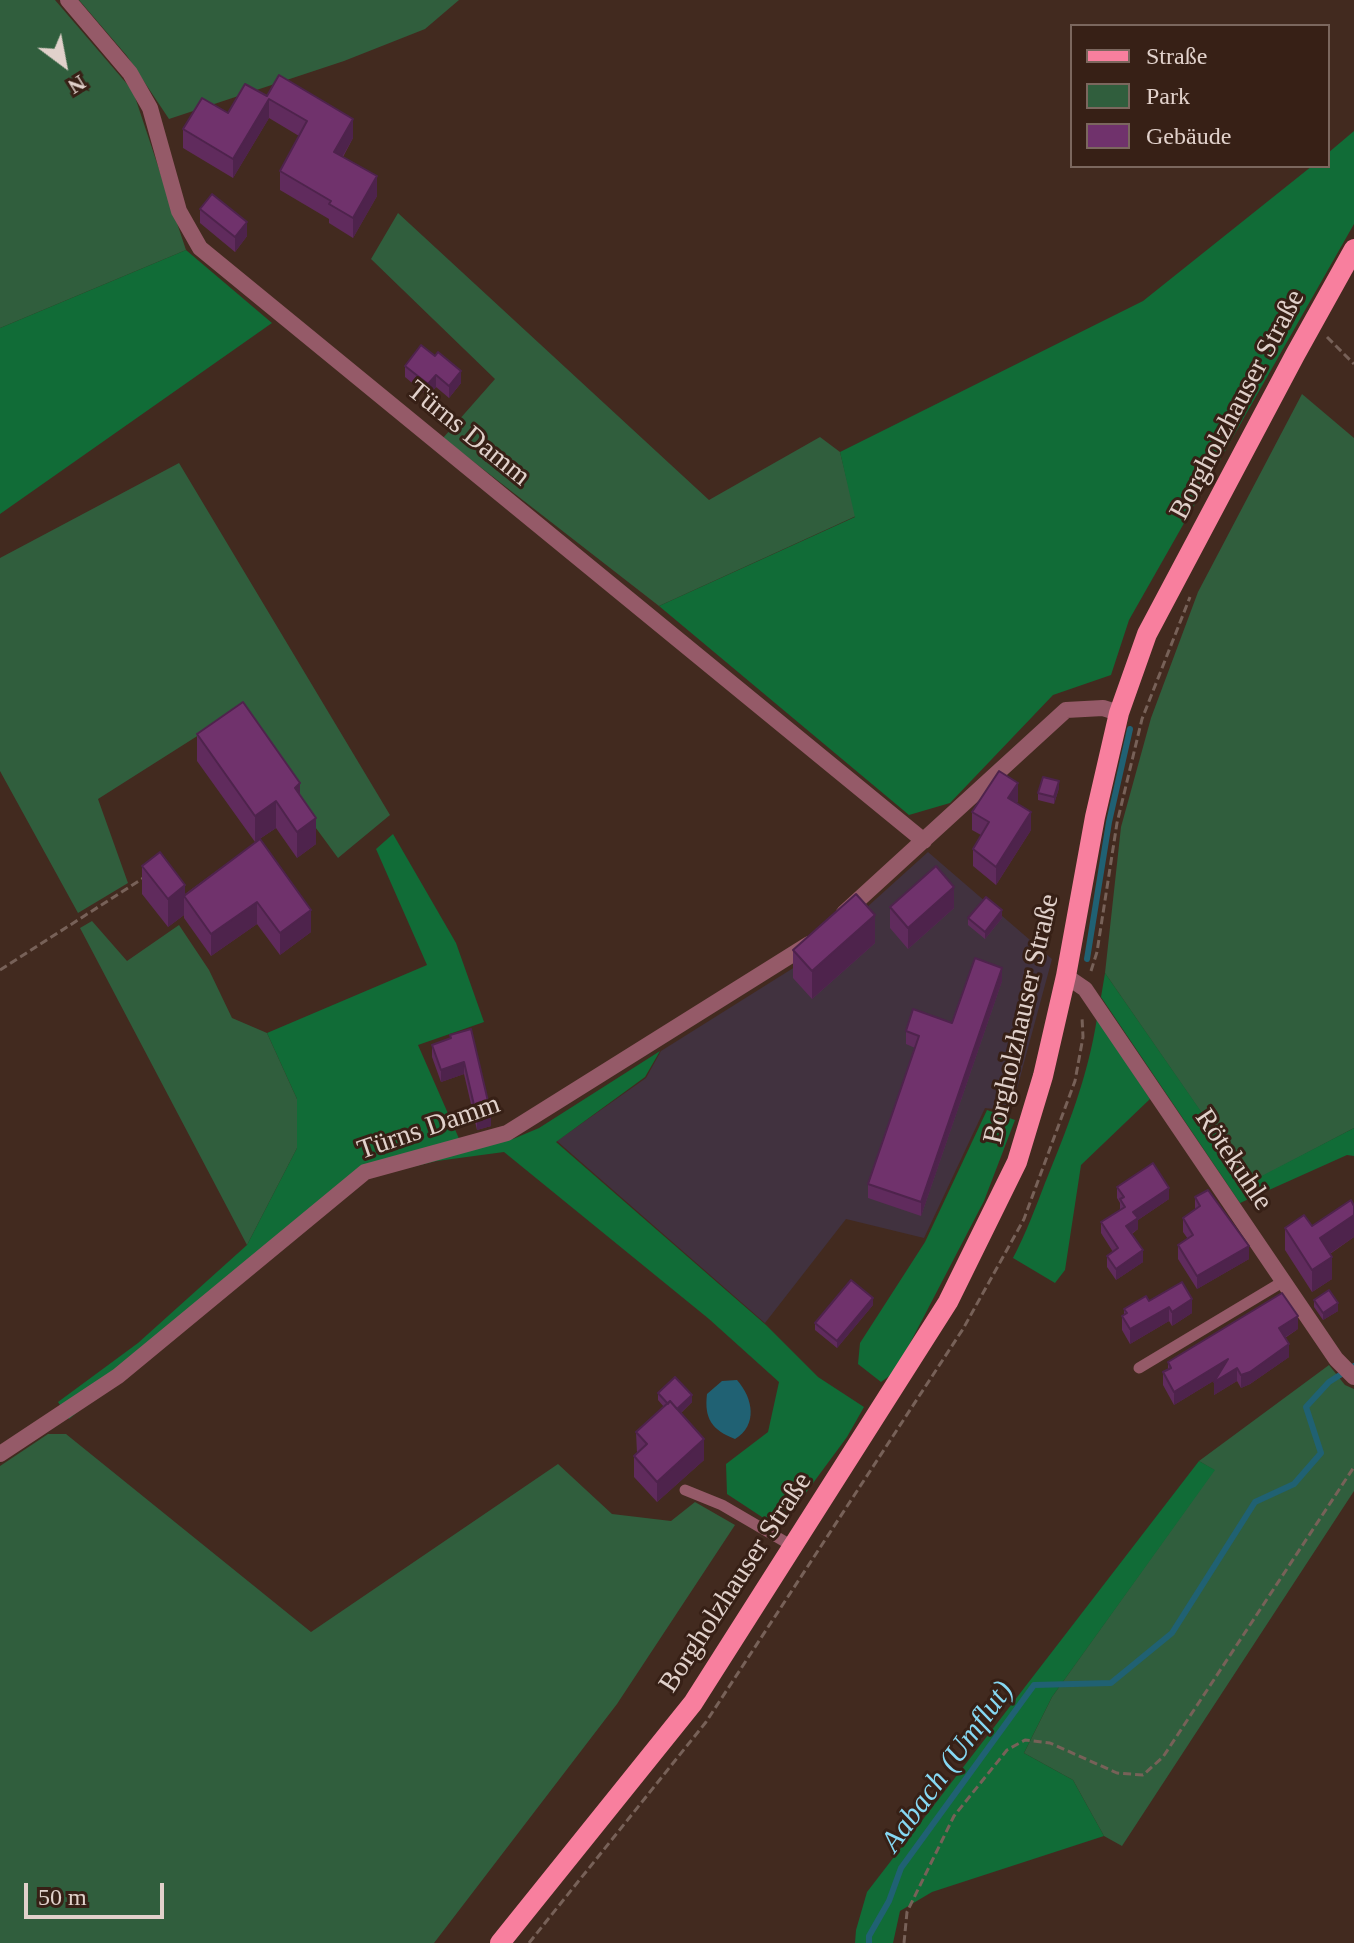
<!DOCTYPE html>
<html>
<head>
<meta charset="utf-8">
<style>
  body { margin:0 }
  #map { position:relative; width:1354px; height:1943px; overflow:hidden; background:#422a1f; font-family:"Times New Roman",serif }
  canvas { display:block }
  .legend { position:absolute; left:1070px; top:24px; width:260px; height:144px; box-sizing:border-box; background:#372016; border:2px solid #7b675e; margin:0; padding:10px 14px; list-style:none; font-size:24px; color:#e1d1cb }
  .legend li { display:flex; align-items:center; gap:16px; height:40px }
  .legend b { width:40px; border:2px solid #7b675e }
  .north { position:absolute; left:24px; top:24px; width:80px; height:80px; -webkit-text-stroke:6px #372016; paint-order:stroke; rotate:148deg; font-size:22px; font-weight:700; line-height:32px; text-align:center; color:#e1d1cb }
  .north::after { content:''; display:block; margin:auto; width:28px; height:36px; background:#e1d1cb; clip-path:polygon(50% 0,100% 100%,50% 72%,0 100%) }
  .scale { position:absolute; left:24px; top:1883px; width:140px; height:36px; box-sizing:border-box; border:4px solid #e1d1cb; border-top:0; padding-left:10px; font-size:24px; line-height:28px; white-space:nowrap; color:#e1d1cb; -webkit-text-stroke:6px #372016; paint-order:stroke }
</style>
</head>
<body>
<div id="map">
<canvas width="1354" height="1943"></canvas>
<ul class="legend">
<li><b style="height:10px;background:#f87f9e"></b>Straße</li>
<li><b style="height:22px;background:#305e3d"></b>Park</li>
<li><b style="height:22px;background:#70326c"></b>Gebäude</li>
</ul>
<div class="north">N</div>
<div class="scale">50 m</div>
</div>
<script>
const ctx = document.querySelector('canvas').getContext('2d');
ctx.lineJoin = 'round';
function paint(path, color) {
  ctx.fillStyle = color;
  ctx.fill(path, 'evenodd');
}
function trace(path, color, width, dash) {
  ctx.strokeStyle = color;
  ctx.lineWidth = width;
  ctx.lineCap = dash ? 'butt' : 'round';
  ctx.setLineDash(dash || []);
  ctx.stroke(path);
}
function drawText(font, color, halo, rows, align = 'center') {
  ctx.font = font + ' "Times New Roman",serif';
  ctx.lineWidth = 6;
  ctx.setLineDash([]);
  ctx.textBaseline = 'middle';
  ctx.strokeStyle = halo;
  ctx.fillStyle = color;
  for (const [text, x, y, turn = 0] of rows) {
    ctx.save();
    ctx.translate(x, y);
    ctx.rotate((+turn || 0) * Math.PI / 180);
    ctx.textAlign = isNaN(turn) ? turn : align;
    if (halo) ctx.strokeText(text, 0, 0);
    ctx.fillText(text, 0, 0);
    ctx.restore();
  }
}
const industrial = new Path2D(`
  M928,852l124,107 -41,152 -26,-3 -61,130 -78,-19 -81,104 -208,-182 89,-63 15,-27 153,-96z`);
const green = new Path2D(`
  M0,0h55l78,91 53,159 -186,78z
  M79,0h380l-34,29 -81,32 -175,58 -42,-63z
  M398,213l311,287 111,-63 20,15 16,64 -197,90 -216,-168 52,-59 -124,-120z
  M1302,394l52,44v690l-104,55 -145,-210 16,-146 30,-109 47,-126z
  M179,463l211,352 -52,43 -106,-144 -134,85 30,84 -50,30 -78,-142v-213z
  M92,921l35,40 52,-36 30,45 23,48 35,15 30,66v49l-50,97 -167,-317z
  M1329,1365l16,20 9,4v102l-232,355 -18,-10 -31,-56 -49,-27 28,-56 162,-227 -15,-9z
  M48,1434h18l245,198 247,-168 54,50 59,7 24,-19 40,23 -118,179 -183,239h-434v-477z`);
const forest = new Path2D(`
  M1354,131v93l-225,396 -18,55 -58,20 -103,108 -41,12 -250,-209 196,-89 -15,-65 303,-151 169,-135h16v-13z
  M186,250l86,73 -272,191v-186z
  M393,834l63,109 28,79 -66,23 46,105 49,-11 26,-11 121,-77 -15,26 -89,65 210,183 52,52 46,30 -17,30 -59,80 -23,2 -38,-25 -1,-30 42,-32 11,-50 -70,-63 -205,-167 -67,9 -68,16 -300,242 -11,-17 80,-59 109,-98 50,-97v-49l-30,-66 160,-68 -51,-116z
  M1105,973l145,209 104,-54v28l-7,-1 -107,48 -139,-206z
  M1097,1018l53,81 -69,66 -16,105 -10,13 -42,-25c13,-25 22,-49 32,-75 22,-54 43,-106 52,-165z
  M987,1110l28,10 -31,81 -89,171 -14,10 -23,-18 2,-21 65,-101z
  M1199,1461l16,9 -163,227 -28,56 49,27 31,56 -172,56 -32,19 -7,32h-38l1,-13 11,-38z`);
const water = new Path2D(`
  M737,1380c16,18 21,45 -2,59 -23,-9 -31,-20 -28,-45l15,-13z`);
const stream = new Path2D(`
  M1087,959l22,-137 21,-93
  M869,1943v-7l20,-35 12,-33 133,-183 77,-2 61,-50 83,-131 39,-18 27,-31 -15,-46 23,-25 25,-16`);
const path = new Path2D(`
  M1327,337l27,27
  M0,970l145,-93
  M1091,971l6,-19 20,-129 25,-104 48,-122
  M529,1943l177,-221 257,-393 61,-110 51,-138 8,-44 -1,-20
  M904,1943l3,-31 47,-96 53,-66 18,-10 25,3 67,30 26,2 20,-18 191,-290`);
const service = new Path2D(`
  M1139,1368l145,-87
  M685,1490l37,15 72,42`);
const minor = new Path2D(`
  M68,0l62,73 20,35 29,103 21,37 724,593
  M844,913l222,-203 37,-2 16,5
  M1066,976l19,13 251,370 18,18
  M0,1454l118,-78 247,-204 142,-39 302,-189`);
const primary = new Path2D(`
  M500,1943l193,-240 255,-401 69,-140 26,-86 23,-100 29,-159 24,-104 28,-79 148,-279 59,-106`);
const wall = new Path2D(`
  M267,96l86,42 -10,19 34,39 -24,42 -24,-15v-4l-49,-29v-19l19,-35 -30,-18 -36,60 -50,-30v-19l45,-16z
  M200,209l47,27 -12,16 -35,-29z
  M405,366l56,17 -12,15 -13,-11 -8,9 -23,-19z
  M197,734l103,62 16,48 -19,14 -21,-30 -21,14 -58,-81z
  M1059,788l-5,16 -16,-4v-7z
  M1018,801l-1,2 14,27 -35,55 -23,-19v-17l8,-14 -9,-5v-18z
  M260,839l51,93 -31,23 -23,-31 -46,32 -27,-38v-3l-16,12 -26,-33v-28l43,28z
  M890,907l64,1 -46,41 -18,-21z
  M968,918h34l-17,21 -17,-14z
  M875,943l-63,56 -19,-21v-28z
  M1002,981l-81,235 -53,-18v-14l47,-136 -9,-4v-13l46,-8z
  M471,1029l20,97 -14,4 -13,-56 -23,8 -9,-25v-12l18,-6v-4z
  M1117,1187l52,12 -31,21v9l-6,5 11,28 -27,18 -9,-13v-11l6,-4 -12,-19v-11l19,-12v-7l-3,-5z
  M1195,1197l54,62 -52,30 -19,-30v-14l10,-6 -5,-7v-14l12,-9z
  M1354,1206v31l-24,17 2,25 -20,13 -27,-42v-22l27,-2z
  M1314,1300l24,11 -15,9 -9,-13z
  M1149,1301l43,12 -20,13 -3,-5 -39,23 -8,-14v-14l2,-2v-5z
  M873,1305l-36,43 -22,-18v-7z
  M1298,1329l-13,9 4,19 -39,27 -9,4 -4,-7 -23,14 1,-15 -41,25 -11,-20v-13l5,-2v-8z
  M658,1393l34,9 -11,11 23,47 -47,42 -23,-25v-21l3,-3 -1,-21 28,-25 -6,-7z`);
const shadedWall = new Path2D(`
  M269,99v19l-36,60v-19z
  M353,119v19l-19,33v-19z
  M377,176v20l-24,42v-20z
  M247,222v14l-12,16v-15z
  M461,371v12l-12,15v-12z
  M436,375v12l-8,9v-12z
  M1059,781v7l-5,16v-7z
  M300,783v27l-5,-22z
  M1018,783v18l-10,15v-18z
  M276,801v27l-21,14v-26z
  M1031,812v18l-35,55v-18z
  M316,818v26l-19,14v-26z
  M185,885v13l-1,-2v19l-16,12v-28z
  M954,887v21l-46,41v-21z
  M257,902v22l-46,32v-22z
  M311,910v22l-31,23v-22z
  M1002,910v8l-17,21v-7z
  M875,915v28l-63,56v-28z
  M1002,968v13l-81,235v-14z
  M464,1062v12l-23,8v-12z
  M491,1114v12l-14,4v-12z
  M1169,1188v11l-31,21v9l-12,8v-11l7,-14z
  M1354,1215v22l-34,23v-22z
  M1249,1246v13l-52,30v-13z
  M1143,1250v12l-27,18v-11z
  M1332,1257v22l-20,13v-22z
  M873,1298v7l-36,43v-7z
  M1192,1299v14l-20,13v-14z
  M1338,1303v8l-15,9v-7z
  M1169,1307v14l-39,23v-15z
  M1298,1316v13l-19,12v-13z
  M1289,1344v13l-39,27 -9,4v-13z
  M1228,1359v13l-54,33v-13z
  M1237,1368v13l-23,14v-13z
  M692,1395v7l-17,16v-7z
  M704,1439v21l-47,42v-20z`);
const building = new Path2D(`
  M279,75l74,44 -19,33 43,24 -24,42 -24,-14 2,-3 -51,-30 27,-50 -38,-22 -36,60 -50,-30 19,-31 26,15 17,-29 22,12z
  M212,194l35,28 -12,15 -35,-28z
  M421,345l14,11 3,-4 23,19 -12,15 -13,-11 -8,9 -23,-18z
  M243,702l57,81 -5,5 21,30 -19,14 -21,-31 -21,15 -58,-82z
  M999,771l19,12 -10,15 23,14 -35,55 -23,-18 16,-27 -17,-10z
  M1043,777l16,4 -5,16 -16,-4z
  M260,839l51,71 -31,23 -23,-31 -46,32 -27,-38z
  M160,852l25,33 -17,14 -26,-33z
  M936,866l18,21 -46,41 -18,-21z
  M856,894l19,21 -63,56 -19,-21z
  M986,897l16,13 -17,22 -17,-14z
  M975,958l27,10 -81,234 -53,-18 51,-148 -13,-5 7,-22 39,14z
  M471,1029l20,85 -14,4 -13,-56 -23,8 -9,-25 19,-7 -1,-3z
  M1153,1163l16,25 -36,24 5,6 -12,8 17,24 -27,19 -9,-13 11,-8 -17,-26 24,-15 -5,-8 4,-2 -7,-10z
  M1208,1190l41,56 -52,30 -19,-31 15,-10 -10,-17 17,-12 -5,-9z
  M1351,1200l3,6v9l-34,23 12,19 -20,13 -27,-42 19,-13 8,11z
  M851,1280l22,18 -36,43 -22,-18z
  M1182,1282l10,17 -20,13 -3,-5 -39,22 -8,-13 5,-3 -3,-4 22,-13 3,5z
  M1329,1290l9,13 -15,10 -9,-13z
  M1282,1293l16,23 -19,12 10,16 -39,28 -9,3 -4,-7 -23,14 14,-23 -54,33 -11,-20 8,-4 -3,-6z
  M675,1377l17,18 -15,14 -7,-8 -2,3 -10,-11z
  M670,1401l34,38 -47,43 -23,-26 13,-12 -11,-12z`);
const streetNames = [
  ["Borgholzhauser Straße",1238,405,-62],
  ["Türns Damm",468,434,39],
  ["Borgholzhauser Straße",1022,1019,-77],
  ["Türns Damm",429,1128,-19],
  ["Rötekuhle",1233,1160,56],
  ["Borgholzhauser Straße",736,1583,-57]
];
const waterNames = [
  ["Aabach (Umflut)",948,1767,-54]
];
paint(industrial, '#41323f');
paint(green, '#305e3d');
paint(forest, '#116c37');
paint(water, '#206173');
trace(stream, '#206173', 6);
trace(path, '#776158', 3, [8, 4]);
trace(service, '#955a68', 11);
trace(minor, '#955a68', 16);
trace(primary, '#f87f9e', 20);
paint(wall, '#602b5d');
paint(shadedWall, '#4e234c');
paint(building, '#70326c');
trace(building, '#4e234c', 2);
drawText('28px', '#e1d1cb', '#372016', streetNames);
drawText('italic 30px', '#86d8f3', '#372016', waterNames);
</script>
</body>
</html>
